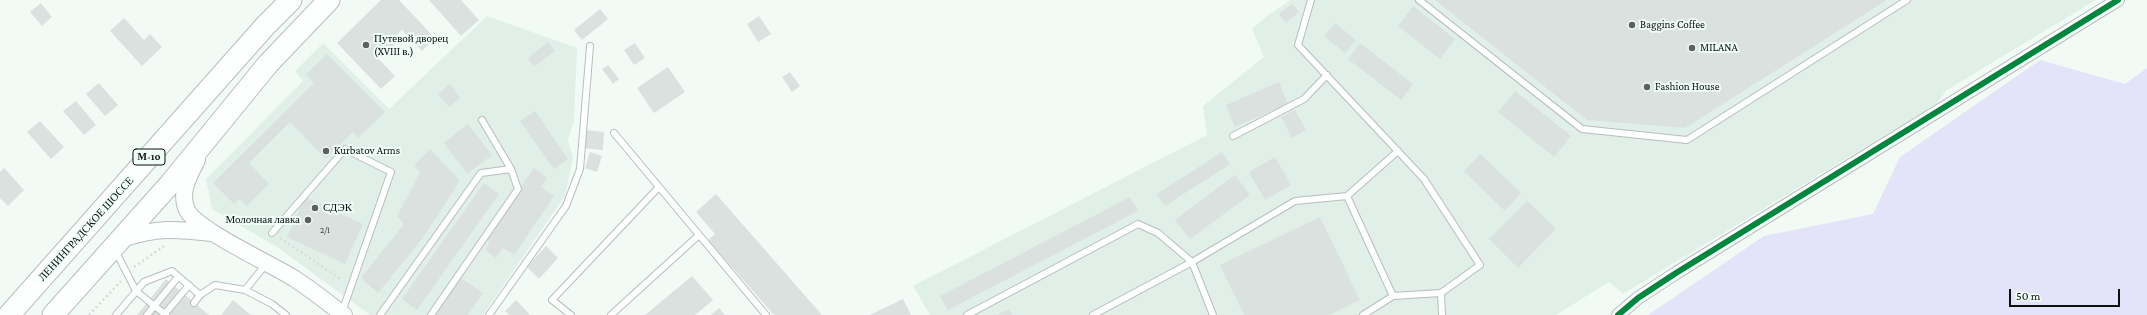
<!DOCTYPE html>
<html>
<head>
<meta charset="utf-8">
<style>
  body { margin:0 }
  #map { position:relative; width:2147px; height:315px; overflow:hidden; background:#f2faf6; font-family:"Crimson Pro",serif }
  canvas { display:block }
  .scale { position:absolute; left:2009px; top:289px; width:111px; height:18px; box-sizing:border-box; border:2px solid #0b0f0d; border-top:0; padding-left:5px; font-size:12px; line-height:14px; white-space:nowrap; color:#0b0f0d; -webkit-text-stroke:3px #effdf7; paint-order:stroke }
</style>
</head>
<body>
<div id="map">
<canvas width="2147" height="315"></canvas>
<div class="scale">50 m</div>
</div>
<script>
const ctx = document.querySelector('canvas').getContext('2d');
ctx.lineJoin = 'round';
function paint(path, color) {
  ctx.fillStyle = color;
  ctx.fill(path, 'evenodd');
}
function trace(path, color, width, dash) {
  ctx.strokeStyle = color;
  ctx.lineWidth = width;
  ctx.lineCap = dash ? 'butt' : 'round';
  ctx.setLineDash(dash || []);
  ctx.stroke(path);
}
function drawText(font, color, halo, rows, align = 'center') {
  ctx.font = font + ' "Crimson Pro",serif';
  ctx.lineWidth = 4;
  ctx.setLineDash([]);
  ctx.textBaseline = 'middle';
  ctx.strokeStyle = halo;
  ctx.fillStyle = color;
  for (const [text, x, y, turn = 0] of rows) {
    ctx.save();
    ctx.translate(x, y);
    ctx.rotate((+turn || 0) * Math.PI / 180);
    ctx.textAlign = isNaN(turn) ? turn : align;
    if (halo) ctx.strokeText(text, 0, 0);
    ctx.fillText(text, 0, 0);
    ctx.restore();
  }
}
const built = new Path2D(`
  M1291,0h805l-149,90 -11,14 -313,190 -14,-12 -53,33h-626l-17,-29 294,-151 -4,-29 61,-49 -12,-28 15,-13z
  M487,16l90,32 -3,73 -6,19 5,17 -8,39 -82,119h-113l-93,-68 -65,-38 -6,-30 97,-98 -8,-10 28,-28 66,66z`);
const green = new Path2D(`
  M2040,60l85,24 22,-16v247h-499l116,-79 109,-22 27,-57z`);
const building = new Path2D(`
  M381,0h18l36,38 -13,13 -20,-21 -12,11 6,6 -7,7 -6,-6 -8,7 20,21 -14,13 -44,-46z
  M429,0h32l18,20 -18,16z
  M1435,0h452l-202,128 -98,-8z
  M41,3l11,14 -10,9 -12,-14z
  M1292,4l7,8 -13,11 -7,-9z
  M1413,6l42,33 -15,20 -42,-33z
  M600,9l8,10 -26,21 -8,-10z
  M759,16l12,18 -13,8 -11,-18z
  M124,18l20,22 6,-6 12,13 -20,19 -32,-35z
  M1335,23l21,17 -11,13 -21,-17z
  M548,42l7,9 -21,16 -6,-9z
  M635,43l10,15 -11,7 -10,-15z
  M1360,43l53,41 -12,16 -53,-41z
  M327,54l58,58 -27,26 -5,-6 -27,27 -36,-37 -41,41 20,21 -22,22 -8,-7 -5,5 -21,-21 101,-100 -8,-9z
  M608,65l11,14 -6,5 -11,-15z
  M668,67l17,25 -31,21 -17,-25z
  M790,72l10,14 -8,6 -10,-15z
  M1279,82l9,22 -53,23 -9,-22z
  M99,83l19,22 -13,11 -19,-22z
  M450,84l10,14 -11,9 -11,-13z
  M1515,91l56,45 -17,21 -56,-45z
  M76,101l20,24 -12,10 -21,-24z
  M1295,110l11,20 -14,8 -11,-21z
  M535,111l33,48 -14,10 -34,-48z
  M40,121l24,26 -13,12 -24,-27z
  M468,124l24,31 -25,19 -23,-31z
  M585,130l19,2 -1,18 -20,-2z
  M430,149l30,32 -38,58 -44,54 -17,-15 43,-54 -7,-8 23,-43 -6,-8z
  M590,152l12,4 -5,16 -12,-4z
  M1222,152l8,12 -65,42 -8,-12z
  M1480,154l41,39 -16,18 -41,-40z
  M1275,157l16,28 -26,15 -16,-28z
  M4,168l20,22 -16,16 -8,-8v-26z
  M534,168l13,10 -6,9 13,9 -40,59 -11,-7 -7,10 -11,-8 5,-8 -4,-3z
  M1235,175l15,20 -60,44 -15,-19z
  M484,183l15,11 -82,116 -15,-11z
  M716,194l106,121h-48l-66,-75 7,-6 -19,-22z
  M305,197l58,27 -18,40 -58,-27z
  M1130,197l8,14 -190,99 -8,-14z
  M1527,201l29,28 -38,39 -29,-29z
  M1320,217l40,83 -30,15h-86l-24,-50z
  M546,246l12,12 -19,21 -12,-12z
  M692,276l21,24 -18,15h-50z
  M459,277l24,16 -15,22h-35z
  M166,279l43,36h-72z
  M903,299l8,16h-41z
  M233,300l18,15h-30z
  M516,300l14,15h-21l-4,-4z
  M719,308l6,7h-14z
  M1009,309l3,6h-15z`);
const path = new Path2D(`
  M280,238l62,42
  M134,267l30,-21
  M89,315l32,-34`);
const lane = new Path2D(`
  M1311,0l-13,45 126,134 56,86 -39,28 1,22
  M1419,0l163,129 105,11 220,-140
  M614,133l152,182
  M1233,136l71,-37 23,-24
  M1347,196l46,100 -30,19
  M272,233l73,-84 46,23 -49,140
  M115,250l21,41 30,24
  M245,290l22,-27
  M200,295l15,-10 30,5 27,14 14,11
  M1393,296l48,-3
  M116,315l28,-33 28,-11 28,24 -6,8
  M147,315l31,-38
  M164,315l25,-30
  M380,315l101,-142 30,-4
  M431,315l87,-126 -7,-20 -29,-49
  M489,315l77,-109 14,-37 10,-123
  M571,315l-19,-15 107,-113
  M611,315l88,-80
  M967,315l171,-91 20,9 34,29 21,53
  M1093,315l99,-53 103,-61 52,-5 51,-45`);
const street = new Path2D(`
  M1618,315l20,-17 38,-25 442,-273`);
const secondary = new Path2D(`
  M197,160c-8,16 -17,30 -11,48 7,21 88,57 109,71 17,11 33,24 49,36
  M122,239c35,-12 54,-10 90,-6`);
const highway = new Path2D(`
  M9,315l257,-290 25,-25
  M53,315l117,-131 98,-120 61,-64`);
const cycleway = new Path2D(`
  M1618,315l20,-17 38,-25 442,-273`);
const markers = [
  [1632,25,4,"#5c615f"],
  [366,45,4,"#5c615f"],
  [1692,48,4,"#5c615f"],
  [1647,87,4,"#5c615f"],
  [326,151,4,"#5c615f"],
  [315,208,4,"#5c615f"],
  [308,220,4,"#5c615f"]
];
const numberNames = [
  ["2/1",325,230]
];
const shields = [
  [149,157,32]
];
const shieldNames = [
  ["М-10",149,157]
];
const poiNames = [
  ["Baggins Coffee",1640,25],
  ["Путевой дворец",374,39],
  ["(XVIII в.)",374,52],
  ["MILANA",1700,48],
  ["Fashion House",1655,87],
  ["Kurbatov Arms",334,151],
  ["СДЭК",323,208],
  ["Молочная лавка",300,220,"right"]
];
const streetNames = [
  ["ЛЕНИНГРАДСКОЕ ШОССЕ",86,229,-48]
];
paint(built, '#e0f0e9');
paint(green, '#e3e3fa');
paint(building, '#dbe1de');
trace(lane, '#b8bebb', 8);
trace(street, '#b8bebb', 14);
trace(secondary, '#b8bebb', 18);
trace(highway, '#b8bebb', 23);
trace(path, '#d8dbda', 2.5, [2, 3]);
trace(lane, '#fdfefe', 6);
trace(street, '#fdfefe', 12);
trace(secondary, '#fdfefe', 16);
trace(highway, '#fdfefe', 21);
trace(cycleway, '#00873e', 6);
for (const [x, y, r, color] of markers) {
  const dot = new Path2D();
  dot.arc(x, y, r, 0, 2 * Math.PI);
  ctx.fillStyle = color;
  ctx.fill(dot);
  trace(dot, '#effdf7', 1.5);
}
drawText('9px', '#404442', null, numberNames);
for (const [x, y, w] of shields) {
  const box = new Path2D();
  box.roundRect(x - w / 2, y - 8, w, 16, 3);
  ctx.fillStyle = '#effdf7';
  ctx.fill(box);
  trace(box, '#0b0f0d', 1);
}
drawText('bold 10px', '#0b0f0d', null, shieldNames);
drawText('11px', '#0b0f0d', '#effdf7', poiNames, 'left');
drawText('11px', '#0b0f0d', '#effdf7', streetNames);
</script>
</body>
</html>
